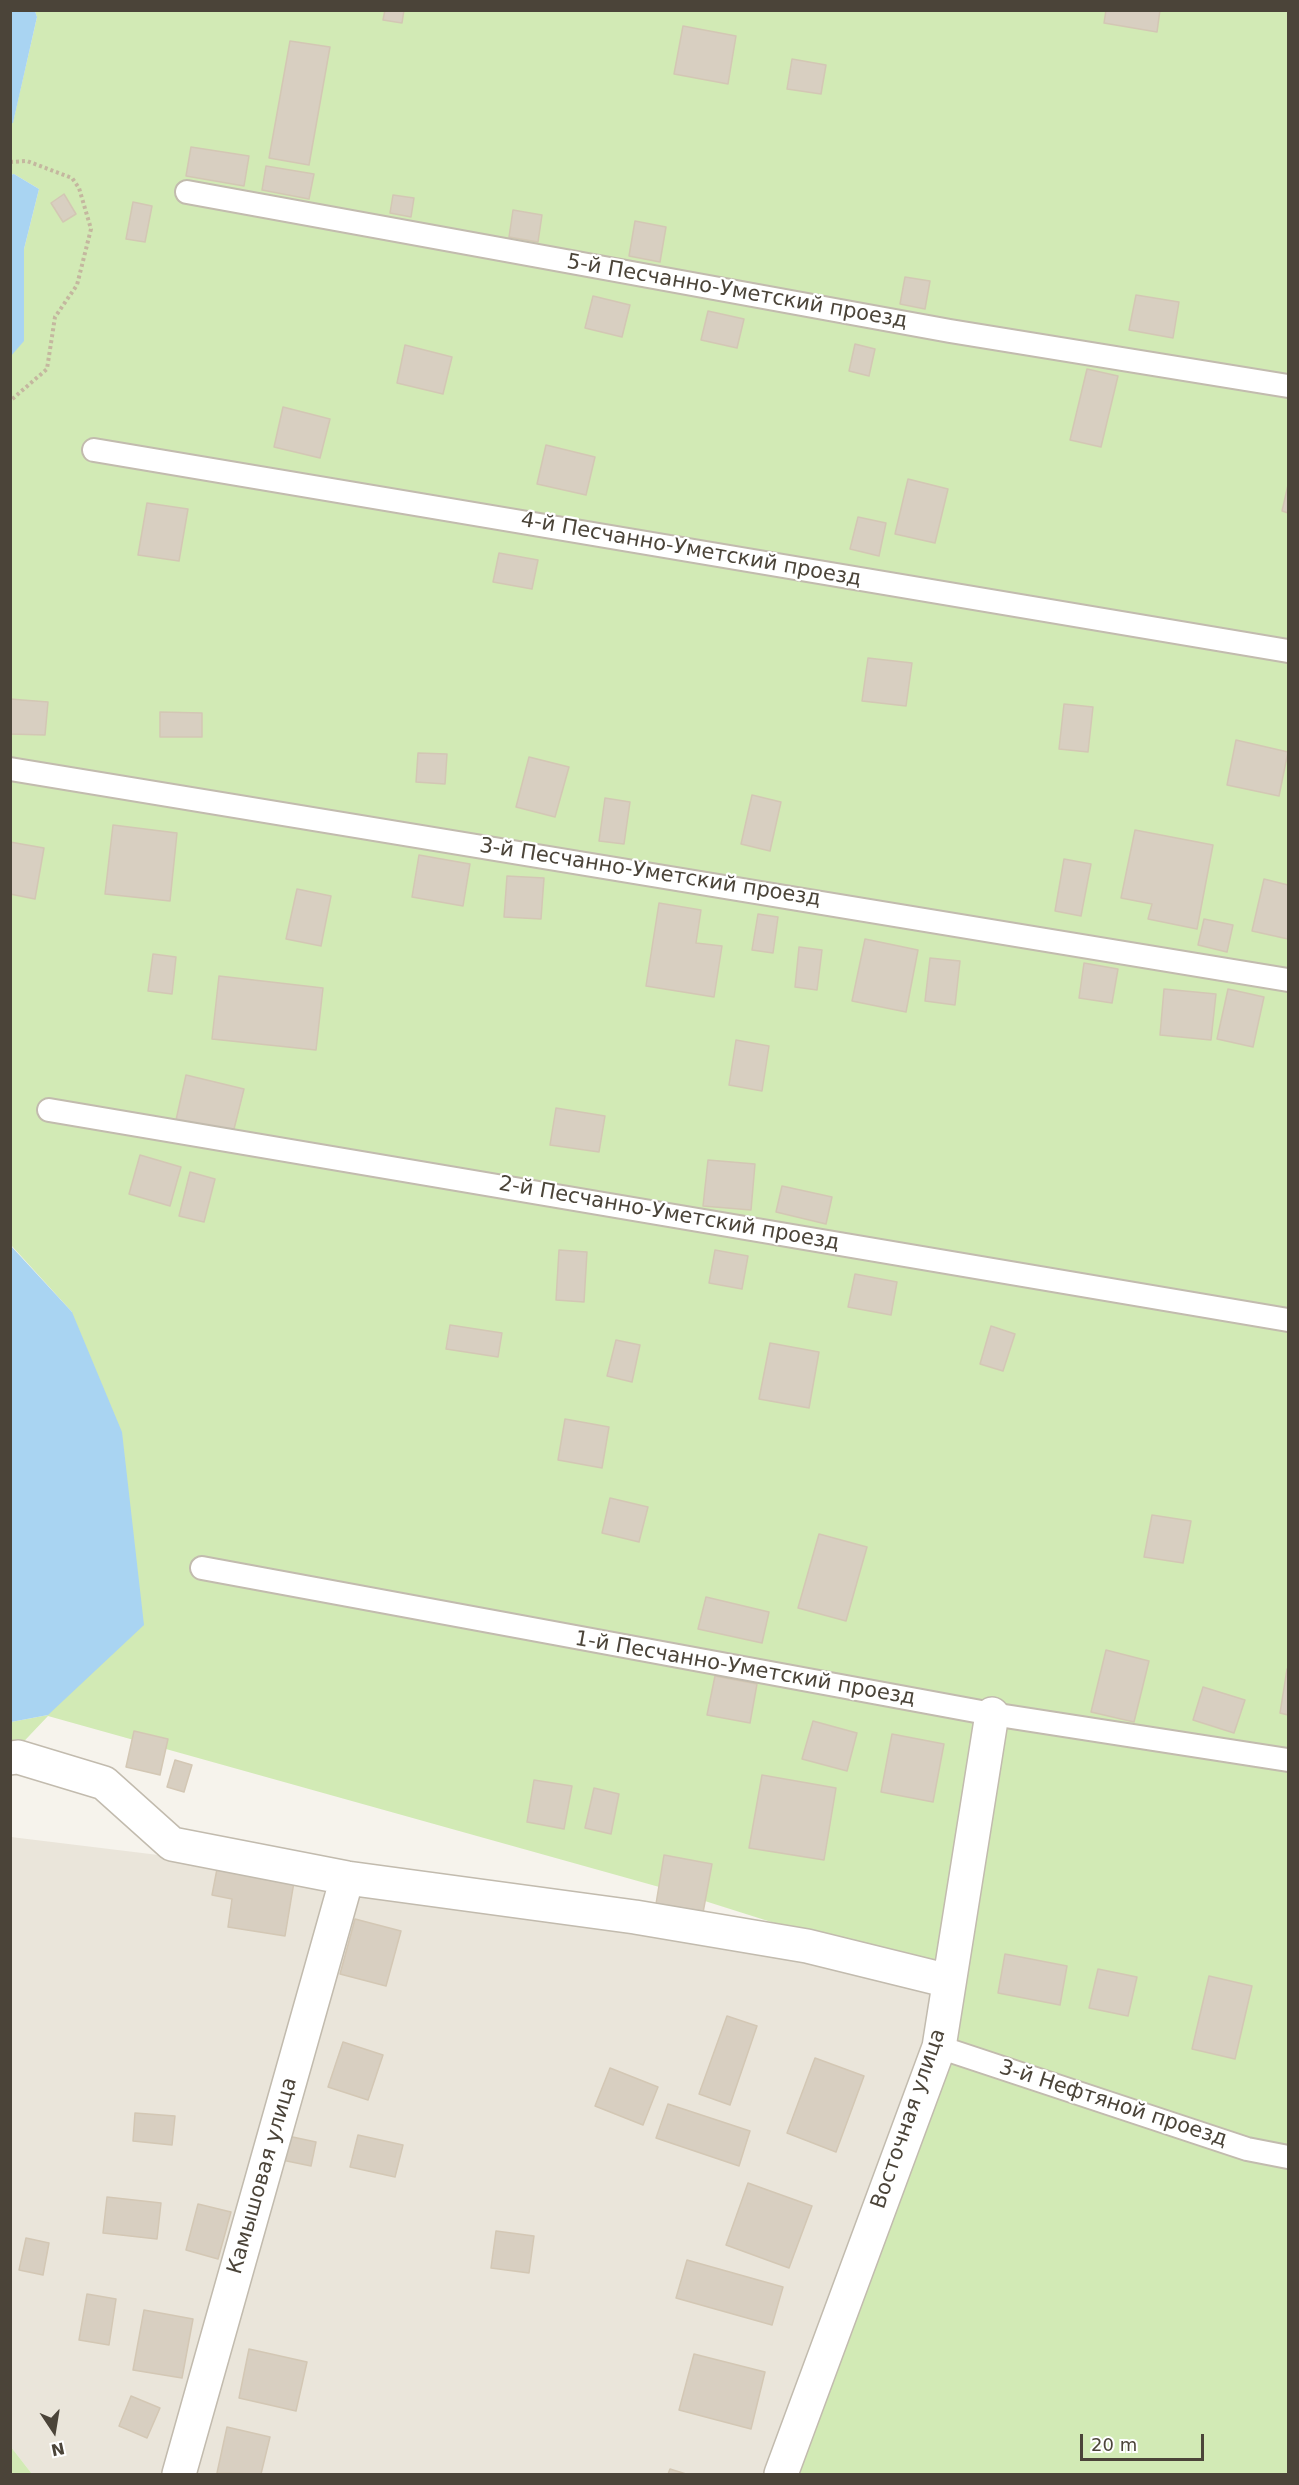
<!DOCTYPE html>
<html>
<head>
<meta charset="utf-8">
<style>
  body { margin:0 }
  #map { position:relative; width:1299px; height:2485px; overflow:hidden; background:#f6f3ec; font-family:"DejaVu Sans",sans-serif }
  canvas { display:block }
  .frame { position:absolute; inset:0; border:12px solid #4b4439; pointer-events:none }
  .north { position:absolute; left:24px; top:2401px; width:60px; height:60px; -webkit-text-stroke:4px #fff; paint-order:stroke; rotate:168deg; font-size:16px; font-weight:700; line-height:24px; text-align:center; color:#4b4439 }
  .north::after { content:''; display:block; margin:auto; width:21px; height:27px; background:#4b4439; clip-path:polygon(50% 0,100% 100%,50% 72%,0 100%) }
  .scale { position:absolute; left:1080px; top:2434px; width:124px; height:27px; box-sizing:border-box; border:3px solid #4b4439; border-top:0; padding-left:8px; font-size:18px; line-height:21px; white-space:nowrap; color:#4b4439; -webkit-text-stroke:4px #fff; paint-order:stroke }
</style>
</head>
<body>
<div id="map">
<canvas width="1299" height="2485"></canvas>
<div class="frame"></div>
<div class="north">N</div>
<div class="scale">20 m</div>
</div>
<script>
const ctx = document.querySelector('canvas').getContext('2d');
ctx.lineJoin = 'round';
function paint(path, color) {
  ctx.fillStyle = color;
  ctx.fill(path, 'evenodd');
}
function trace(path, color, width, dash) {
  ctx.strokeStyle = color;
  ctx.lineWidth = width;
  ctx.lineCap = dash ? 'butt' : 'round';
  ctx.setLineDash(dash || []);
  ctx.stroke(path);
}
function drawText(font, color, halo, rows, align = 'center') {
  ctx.font = font + ' "DejaVu Sans",sans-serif';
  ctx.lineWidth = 4.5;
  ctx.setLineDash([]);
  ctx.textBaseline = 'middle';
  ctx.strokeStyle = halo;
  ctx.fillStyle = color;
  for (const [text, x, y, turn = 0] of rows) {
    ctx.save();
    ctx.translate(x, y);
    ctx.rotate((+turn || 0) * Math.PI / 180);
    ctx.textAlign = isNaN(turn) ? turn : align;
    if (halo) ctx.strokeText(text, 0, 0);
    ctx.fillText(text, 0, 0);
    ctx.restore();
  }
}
const residential = new Path2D(`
  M11,1837l336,41 615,104 -181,492h-749l-21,-27z`);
const green = new Path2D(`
  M35,11h1253v2463h-495l168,-492 -291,-92 -622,-174 -37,39v-33l37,-7 24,-403 -61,-67 -1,-889 14,-16v-91l15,-60 -25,-15 -3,1 -1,-52 3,-1 24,-105z
  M11,2447l21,27h-21z`);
const water = new Path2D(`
  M11,10l24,1 2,6 -24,106h-2z
  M14,174l25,15 -15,60v92l-13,15 -1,-181z
  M10,1245l62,67 50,120 22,193 -96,90 -37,7z`);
const building = new Path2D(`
  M385,10h19l-2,13 -19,-3z
  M1106,10h54l-3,22 -53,-9z
  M683,26l53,10 -8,48 -54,-10z
  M290,41l40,6 -21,118 -40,-7z
  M792,59l34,6 -5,29 -34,-5z
  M191,147l58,9 -5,30 -58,-10z
  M266,166l48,8 -5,25 -47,-9z
  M64,194l12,20 -13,8 -12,-19z
  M393,195l21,3 -3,19 -21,-4z
  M133,202l19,4 -7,36 -19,-3z
  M513,210l29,5 -4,27 -29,-5z
  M635,221l31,6 -6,35 -31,-6z
  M905,277l25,4 -5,28 -25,-5z
  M1136,295l43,7 -6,36 -44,-8z
  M593,296l37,9 -8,32 -37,-9z
  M708,311l36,8 -7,29 -36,-8z
  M855,344l20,5 -6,27 -20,-5z
  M405,345l47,12 -9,37 -46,-11z
  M1087,369l31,7 -17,71 -31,-7z
  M283,407l47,12 -10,39 -46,-11z
  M546,445l49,12 -9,38 -49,-11z
  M908,479l40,10 -13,54 -40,-9z
  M1288,485v28l-6,-2z
  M147,503l41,6 -9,52 -41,-6z
  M858,517l28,6 -7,33 -29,-7z
  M499,553l39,7 -6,29 -39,-7z
  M868,658l44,5 -6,43 -44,-5z
  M10,699l38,3 -3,33 -35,-1z
  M1064,704l29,3 -5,45 -29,-3z
  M160,712l42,1v24h-42z
  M1236,740l52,12 -9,44 -52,-11z
  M418,753l29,1 -2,30 -29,-2z
  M529,757l40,10 -14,50 -39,-10z
  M752,795l29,7 -11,49 -29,-7z
  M605,798l25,4 -6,42 -25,-3z
  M113,825l64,8 -7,68 -65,-7z
  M1135,830l78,15 -16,84 -49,-10 4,-15 -31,-6z
  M10,842l34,6 -9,51 -25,-5z
  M419,855l51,9 -7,42 -51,-9z
  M1064,859l27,5 -10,52 -26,-5z
  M507,876l37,2 -3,41 -37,-2z
  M1264,879l24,6v54l-36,-8z
  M297,889l34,7 -10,50 -35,-7z
  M659,903l42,7 -5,33 26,3 -8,51 -68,-11z
  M758,914l20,3 -5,36 -21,-3z
  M1204,919l29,6 -6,27 -29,-7z
  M865,939l53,11 -12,62 -54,-11z
  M799,947l23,3 -5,40 -22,-3z
  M153,954l23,3 -4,37 -24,-3z
  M930,958l30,3 -5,44 -30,-4z
  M1084,963l34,6 -6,34 -33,-5z
  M219,976l104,12 -7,62 -104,-11z
  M1164,989l52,5 -5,46 -51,-5z
  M1228,989l36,8 -11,50 -36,-8z
  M736,1040l33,6 -7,45 -33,-6z
  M186,1075l58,14 -11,44 -57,-13z
  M556,1108l49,8 -6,36 -49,-7z
  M140,1155l41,12 -11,39 -41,-12z
  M708,1160l47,4 -4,46 -48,-4z
  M190,1172l25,7 -11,43 -25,-6z
  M782,1186l50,11 -6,27 -50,-12z
  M559,1250l28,2 -3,50 -28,-2z
  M715,1250l33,6 -6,33 -33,-6z
  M855,1274l42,8 -6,33 -43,-8z
  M450,1325l52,8 -4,24 -52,-8z
  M991,1326l24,8 -12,37 -23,-7z
  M616,1340l24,5 -8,37 -25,-6z
  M770,1343l49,9 -10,56 -50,-9z
  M565,1419l44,8 -7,41 -44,-8z
  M610,1498l38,9 -9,35 -37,-9z
  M1152,1515l39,6 -8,42 -39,-6z
  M819,1534l48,13 -21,74 -48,-13z
  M706,1597l63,15 -7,31 -64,-14z
  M1106,1650l43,11 -15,61 -43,-10z
  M1287,1669l1,1v45l-8,-2z
  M715,1676l42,8 -7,39 -43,-8z
  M1203,1687l42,13 -11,33 -41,-13z
  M813,1721l44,12 -10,38 -45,-12z
  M134,1731l34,8 -8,36 -34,-8z
  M892,1734l52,10 -11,58 -52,-10z
  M175,1760l17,5 -8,27 -17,-5z
  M762,1775l74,13 -12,72 -75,-12z
  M534,1780l38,6 -8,43 -37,-7z
  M594,1788l25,6 -8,40 -26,-6z
  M664,1855l48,9 -10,54 -47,-8z
  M217,1869l77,13 -9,54 -57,-9 4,-28 -20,-4z
  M355,1919l46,12 -15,55 -46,-12z
  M1005,1954l62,12 -7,39 -62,-12z
  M1098,1969l39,8 -9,39 -39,-8z
  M1209,1976l43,10 -17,73 -43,-10z
  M727,2016l30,10 -27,79 -31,-11z
  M343,2042l40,13 -15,45 -40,-13z
  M815,2058l49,18 -28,76 -49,-19z
  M610,2068l48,19 -15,38 -48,-19z
  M668,2104l82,27 -11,35 -83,-28z
  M135,2113l40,3 -3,29 -39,-4z
  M358,2135l45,10 -8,32 -45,-10z
  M288,2136l28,6 -5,24 -29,-6z
  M748,2183l64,23 -23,62 -63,-23z
  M107,2197l54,6 -4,36 -54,-6z
  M198,2204l33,8 -13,47 -32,-9z
  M496,2231l38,5 -5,37 -38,-5z
  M26,2238l23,5 -6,32 -24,-5z
  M687,2260l96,27 -11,38 -96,-27z
  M87,2294l29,5 -7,46 -30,-5z
  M144,2310l49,9 -11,59 -49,-8z
  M249,2349l58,13 -11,49 -57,-13z
  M694,2354l71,18 -14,57 -72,-19z
  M131,2396l29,12 -13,30 -28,-12z
  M227,2427l43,10 -9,37 -44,-1z
  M670,2469l16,5h-18z`);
const path = new Path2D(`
  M10,162l17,-1 45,17 7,10 12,41 -14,56 -22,32 -8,52 -37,32`);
const lane = new Path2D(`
  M187,192l763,139 338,55
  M94,450l1194,201
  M10,769l1278,211
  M49,1110l1239,210
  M202,1568l790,146 296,46
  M939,2047l308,102 41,8`);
const street = new Path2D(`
  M10,1758l8,-1 86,26 68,61 175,34 288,39 172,29 142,35
  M179,2474l168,-596
  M781,2474l158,-427 53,-333`);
const streetNames = [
  ["5-й Песчанно-Уметский проезд",737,292,10],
  ["4-й Песчанно-Уметский проезд",691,550,10],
  ["3-й Песчанно-Уметский проезд",650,873,9],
  ["2-й Песчанно-Уметский проезд",669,1214,10],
  ["1-й Песчанно-Уметский проезд",745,1669,10],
  ["3-й Нефтяной проезд",1113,2104,18],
  ["Восточная улица",909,2119,-71],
  ["Камышовая улица",263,2176,-74]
];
paint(residential, '#eae5da');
paint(green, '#d2eab5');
paint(water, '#a9d4f2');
paint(building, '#d8cfc1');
trace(building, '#d3c7b4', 1.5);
trace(lane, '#c2bbae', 26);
trace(street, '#c2bbae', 36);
trace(path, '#c4b79f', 4, [3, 3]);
trace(lane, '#fff', 22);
trace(street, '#fff', 33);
drawText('21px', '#4b4439', '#fff', streetNames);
</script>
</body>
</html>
